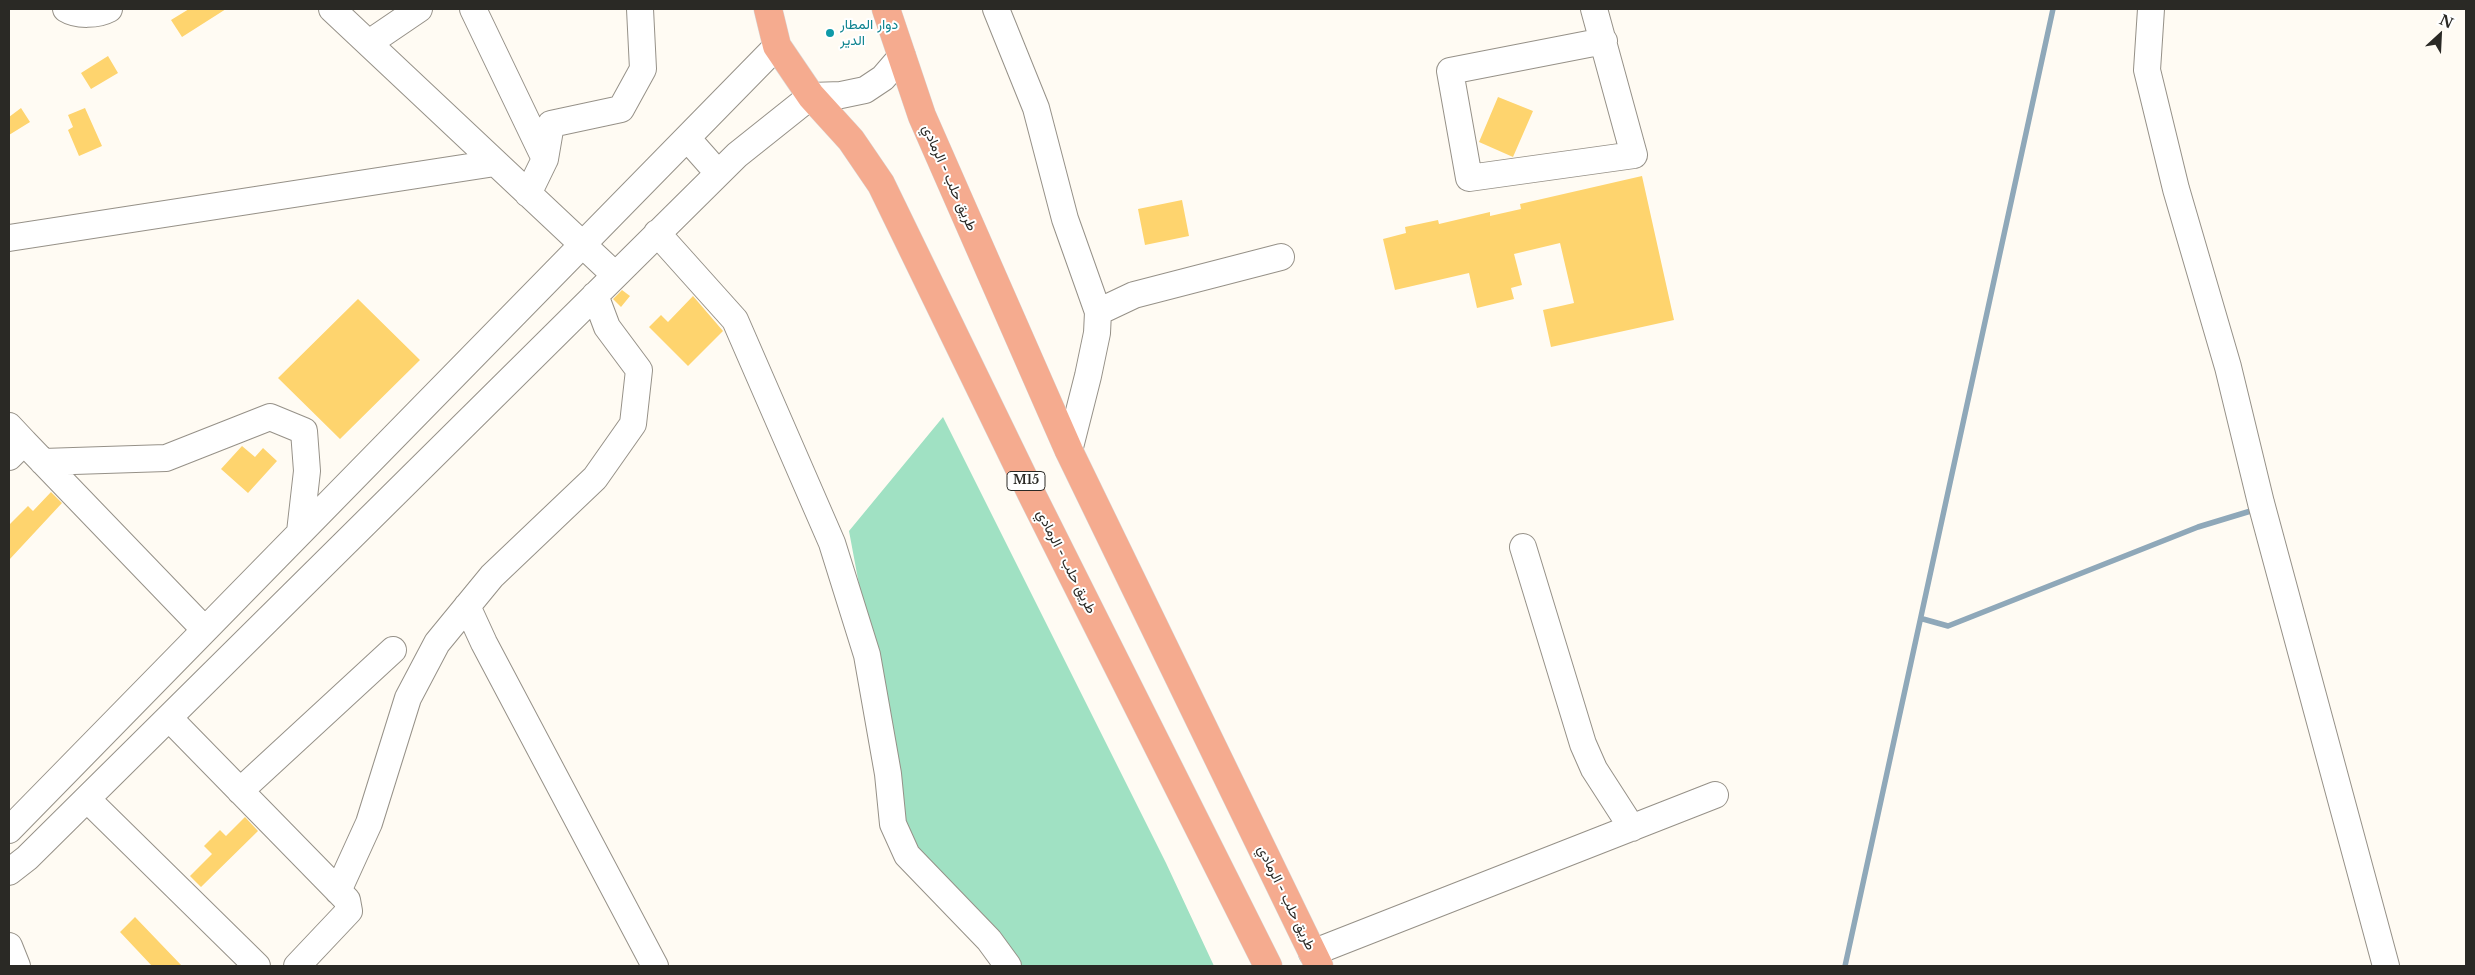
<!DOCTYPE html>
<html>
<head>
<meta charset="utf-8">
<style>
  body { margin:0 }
  #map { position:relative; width:2475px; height:975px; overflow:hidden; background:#fffbf3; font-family:"Libre Baskerville",serif }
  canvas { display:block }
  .frame { position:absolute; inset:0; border:10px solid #2a2925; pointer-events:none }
  .north { position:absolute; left:2415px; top:10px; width:50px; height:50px; -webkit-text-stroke:4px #fff; paint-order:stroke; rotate:25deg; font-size:14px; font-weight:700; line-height:20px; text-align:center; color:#2a2925 }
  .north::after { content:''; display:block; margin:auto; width:18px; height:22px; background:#2a2925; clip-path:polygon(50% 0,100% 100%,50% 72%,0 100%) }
</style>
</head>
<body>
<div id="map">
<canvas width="2475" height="975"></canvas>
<div class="frame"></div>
<div class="north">N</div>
</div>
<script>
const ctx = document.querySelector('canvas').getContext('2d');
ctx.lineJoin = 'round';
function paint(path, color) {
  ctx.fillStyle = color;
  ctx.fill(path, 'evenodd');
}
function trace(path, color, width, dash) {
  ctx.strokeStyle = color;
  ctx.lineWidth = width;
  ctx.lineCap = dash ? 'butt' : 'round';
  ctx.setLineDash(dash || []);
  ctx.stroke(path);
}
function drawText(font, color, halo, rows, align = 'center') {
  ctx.font = font + ' "Libre Baskerville",Vazirmatn,serif';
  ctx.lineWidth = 4;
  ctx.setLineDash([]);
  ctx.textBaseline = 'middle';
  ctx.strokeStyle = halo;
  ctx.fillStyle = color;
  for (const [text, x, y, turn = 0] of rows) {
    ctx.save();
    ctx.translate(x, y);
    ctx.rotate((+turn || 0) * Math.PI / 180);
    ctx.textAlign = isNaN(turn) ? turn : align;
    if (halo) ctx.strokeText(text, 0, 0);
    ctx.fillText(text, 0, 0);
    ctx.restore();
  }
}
const green = new Path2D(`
  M943,417l223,446 48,103h-193l-11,-18 -100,-107 -12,-48 -49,-262z`);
const stream = new Path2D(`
  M1923,619l25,7 250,-99 56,-17v1
  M1845,966l208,-957`);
const building = new Path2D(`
  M189,9h37l-44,28 -11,-17z
  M108,56l10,17 -27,16 -10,-16z
  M1498,97l35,14 -20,46 -34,-15z
  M21,108l9,14 -21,13v-18z
  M85,108l17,38 -23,10 -11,-26 5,-3 -5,-12z
  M1642,176l32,144 -123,27 -8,-37 31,-7 -14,-60 -46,11 8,31 -11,3 3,11 -37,9 -8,-35 -74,17 -12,-51 23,-6 -1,-6 33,-7 1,4 51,-12v4l31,-7 -1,-5z
  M1182,200l7,36 -44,9 -7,-36z
  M622,290l8,6 -9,11 -8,-8z
  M693,296l30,35 -35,35 -39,-39 12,-12 7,7z
  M358,299l62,61 -80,79 -62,-61z
  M242,446l13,11 8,-9 14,13 -29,32 -27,-24z
  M51,492l11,11 -53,57v-35l19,-19 5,5z
  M245,817l13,14 -57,56 -11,-11 22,-22 -8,-8 16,-16 6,6z
  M135,917l47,49h-30l-32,-34z`);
const minor = new Path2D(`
  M66,9c11,7 32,6 43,0
  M332,9l283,266
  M473,9l72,150
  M996,9l40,99 29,111 33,93 -1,21 -9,43 -19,75
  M1594,9l40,146 -165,23 -19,-107 154,-30
  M2151,9l-4,61 29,119 52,178 33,136 125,463
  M369,43l50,-34
  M687,138l31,35
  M528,194l17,-35 6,-35 70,-15 22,-40 -3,-60
  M657,233l78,87 97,223 35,112 21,119 5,50 14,31 82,85 19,26
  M9,238l486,-75
  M1098,312l36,-17 147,-38
  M9,426l15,16 -15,15
  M24,442l181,188
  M43,462l123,-4 104,-41 34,14 3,40 -7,61
  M1523,547l60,197 11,25 38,59
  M467,606l17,37 171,323
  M169,718l178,182 2,11 -52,55
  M240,791l153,-141
  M87,799l170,167
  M9,830l768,-784
  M9,872l18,-14 710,-703 74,-59 30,-1 24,-5 18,-12 19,-22
  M338,891l31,-68 39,-125 29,-55 55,-67 103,-98 38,-54 6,-54 -32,-43 -12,-32
  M9,946l8,20
  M1312,953l403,-158`);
const highway = new Path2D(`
  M768,9l9,37 34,50 40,44 30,44 152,313 235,469
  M886,9l36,107 147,335 250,515`);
const markers = [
  [830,33,5,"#0f9aa8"]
];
const shields = [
  [1026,481,38]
];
const shieldNames = [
  ["M15",1026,481]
];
const cultureNames = [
  ["دوار المطار",840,25],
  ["الدير",840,41]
];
const streetNames = [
  ["طريق حلب - الرمادي",949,178,66],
  ["طريق حلب - الرمادي",1066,562,63],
  ["طريق حلب - الرمادي",1286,898,64]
];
paint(green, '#a0e1c3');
trace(stream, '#8fa8b9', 5.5);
paint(building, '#fed46e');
trace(minor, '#969188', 28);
trace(highway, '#d9d8d8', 29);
trace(minor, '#fff', 26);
trace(highway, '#f5ab8f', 28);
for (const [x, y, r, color] of markers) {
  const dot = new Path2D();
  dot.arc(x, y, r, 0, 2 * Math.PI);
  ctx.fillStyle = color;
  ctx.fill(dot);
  trace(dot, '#fff', 2);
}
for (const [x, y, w] of shields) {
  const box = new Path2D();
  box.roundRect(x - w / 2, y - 9.5, w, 19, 4);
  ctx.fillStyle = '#fff';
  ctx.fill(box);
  trace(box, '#2a2925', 1);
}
drawText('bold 12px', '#2a2925', null, shieldNames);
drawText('14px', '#0d838f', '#fff', cultureNames, 'left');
drawText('14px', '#2a2925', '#fff', streetNames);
</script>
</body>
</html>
